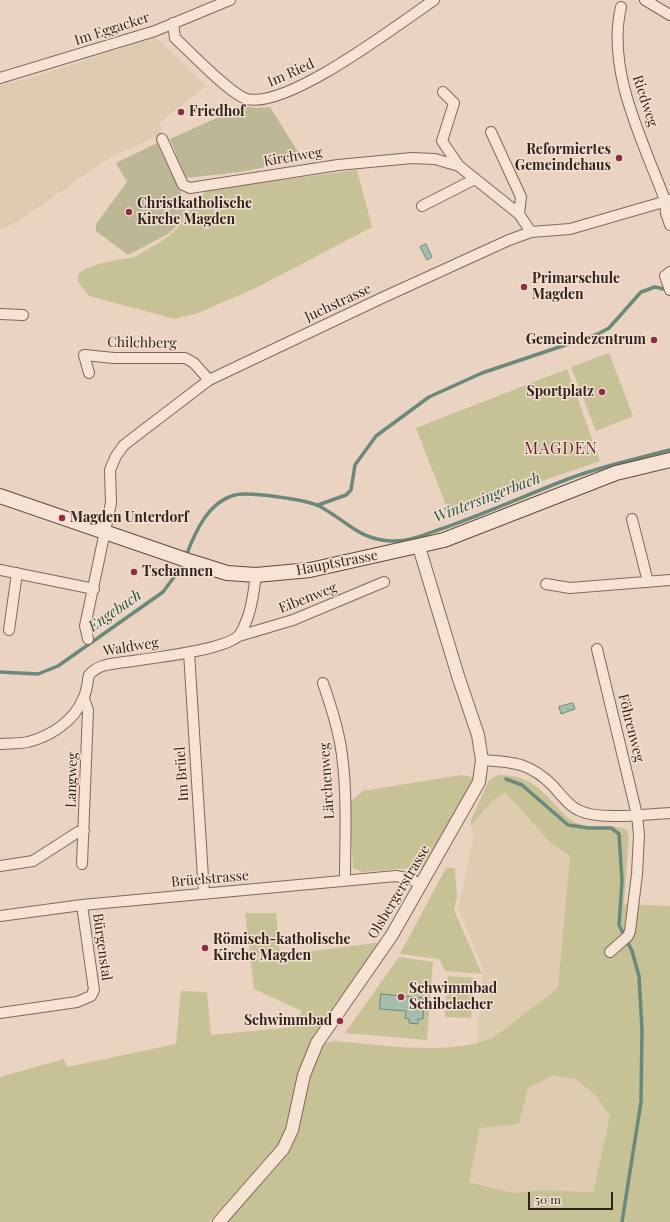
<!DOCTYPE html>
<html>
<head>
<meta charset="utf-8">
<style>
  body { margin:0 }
  #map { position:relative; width:670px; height:1222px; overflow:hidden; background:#ead4c1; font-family:"Playfair Display",serif }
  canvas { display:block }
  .scale { position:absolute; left:528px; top:1192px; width:85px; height:18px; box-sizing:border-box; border:2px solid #33221d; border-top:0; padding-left:5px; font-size:12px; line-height:14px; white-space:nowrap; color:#33221d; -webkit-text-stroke:3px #f2e0d0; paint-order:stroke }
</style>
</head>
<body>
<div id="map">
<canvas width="670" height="1222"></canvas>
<div class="scale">50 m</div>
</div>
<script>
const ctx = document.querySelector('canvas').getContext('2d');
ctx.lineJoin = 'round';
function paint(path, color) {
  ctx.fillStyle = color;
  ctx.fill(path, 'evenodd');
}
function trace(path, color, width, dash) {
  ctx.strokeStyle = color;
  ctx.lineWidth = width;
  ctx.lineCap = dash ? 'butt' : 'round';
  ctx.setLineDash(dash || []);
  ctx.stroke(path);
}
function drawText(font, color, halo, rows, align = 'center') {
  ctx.font = font + ' "Playfair Display",serif';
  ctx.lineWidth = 3;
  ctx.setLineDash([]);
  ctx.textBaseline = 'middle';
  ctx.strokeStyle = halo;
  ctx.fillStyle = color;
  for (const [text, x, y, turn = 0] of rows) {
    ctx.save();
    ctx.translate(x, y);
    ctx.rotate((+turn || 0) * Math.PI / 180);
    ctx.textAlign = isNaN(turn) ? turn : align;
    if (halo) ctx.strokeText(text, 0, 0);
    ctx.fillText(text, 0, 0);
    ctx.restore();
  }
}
const farmland = new Path2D(`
  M155,37l50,48 -1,3 -44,34 2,12 -48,21 -102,70 -12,3v-143l28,-6z
  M505,792l45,50 20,14 -11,132 -66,50 -12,5 -4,-1 6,-73 -25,-61 16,-72 -3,-10 20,-24z
  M554,1076l22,3 21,18 13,19 -17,76 -51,-2 -28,3 -45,-11 11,-54 39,-4 9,-36z`);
const green = new Path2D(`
  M357,170l15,57 -114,60 -60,26 -23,6 -86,-23 -11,-14v-8c13,-11 35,-13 51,-16 6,0 12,-5 17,-8 22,-12 34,-20 45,-43l4,-1 11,-16z
  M609,353l24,63 -37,15 -25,-64z
  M567,369l33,92 -151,52 -33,-85z
  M461,775l13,2 -3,8 -47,82 -62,5 -9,-4 -4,-65 14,-12z
  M498,775c30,-1 43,14 61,34 6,6 11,12 20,15 15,5 33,-1 48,6l2,7 -5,67 46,2v316h-444l65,-73 22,-83 7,-17 5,-6 10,-2c47,4 114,15 158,-3l65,-50 12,-132 -20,-14 -45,-50 -14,10 -20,24v-6l18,-40zM553,1076l23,3 21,18 13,19 -17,76 -51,-2 -28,3 -45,-11 11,-54 39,-4 9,-36z
  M446,868h9l2,29 -3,13 28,64 -37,-3 -6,-12 -39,-5z
  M245,913h31l4,42 103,-13 -53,72 -25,40 -14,62 -7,20 -10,15 -65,71h-209v-145l64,-18 3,8 109,-23 5,-53 26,1 4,43 82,-8 9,-16 -48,-22z
  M399,957l34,5 -6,78 -82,-7z
  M448,976l26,2 -3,40 -26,-1z`);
const cemetery = new Path2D(`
  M243,106l13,2 14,-1 33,53 -63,12 -54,6 -16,-39z
  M157,143l30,63 -4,14 -15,14 -40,21 -32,-24v-7l31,-42 -11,-19z`);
const water = new Path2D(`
  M426,244l6,13 -5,3 -7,-13z
  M573,703l2,6 -14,5 -2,-7z
  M381,994l43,4 -1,21h-5v5l-9,-1v-4l-4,-1 1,-7 -26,-2z`);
const stream = new Path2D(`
  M318,505l28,-10 5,-5 4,-25 21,-29 53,-39 53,-24 116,-39 11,-6 32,-36 14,-5 13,3
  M186,556c9,-24 22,-54 49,-61 13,-4 72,5 84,11 27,14 38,33 72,35 16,1 33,-6 47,-11 44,-15 86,-34 130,-51 33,-13 68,-20 102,-29
  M0,672l38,2 20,-8 105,-74 17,-23 3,-7
  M506,779l16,6 46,40 21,3h22l8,6 3,47 -3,44 13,26 7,25 3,54 -1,72 -19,120`);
const minor = new Path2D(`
  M645,0l25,15
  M621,7c-15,64 22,134 44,193l1,13 4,12
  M173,23l2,15c14,13 56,57 72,61 41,10 150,-74 187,-99
  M0,78l155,-47 75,-31
  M443,92l11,11 -12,38 17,25
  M491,132l30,65 -2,17
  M162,139l21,46 7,3 148,-23 74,-7 23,1 24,7 60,48 12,18
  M422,206l53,-27
  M670,272l-5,4 5,14
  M0,314l23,1
  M89,373l-5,-18 30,3h71l9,5 15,17
  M632,519l16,63
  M0,570l94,19
  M546,584l24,4 100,-8
  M9,630l8,-57
  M239,636l54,-16 91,-38
  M88,639l-3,-13 26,-123 -1,-33 6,-14 8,-11 85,-65 175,-83 125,-57 22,-8 39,-3 100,-29
  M597,649l40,166 2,20 -2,39 -7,57 -2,5 -18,16
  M189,652l15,242
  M323,683c7,20 13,39 17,59 8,45 5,93 5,138
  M0,744c9,-1 19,0 28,-2 23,-6 46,-21 55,-43 4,-7 4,-16 6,-24 10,-11 22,-11 36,-13 21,-3 105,-12 115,-28 11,-18 13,-38 16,-59
  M482,760c32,2 49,3 72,27 7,8 15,19 24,23 21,11 68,4 92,3
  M82,864l6,-154 -4,-11
  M0,866l33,-5 45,-29 6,-1
  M0,916l82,-11 314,-29 15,3 10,6
  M0,1013l77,-11 14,-6 3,-6 -12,-85`);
const tertiary = new Path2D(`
  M219,1222l64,-73 9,-19 12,-55 13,-32 75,-108 87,-153 3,-22 -4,-25 -20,-59 -39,-129`);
const secondary = new Path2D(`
  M0,496l192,66 35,11 29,2 54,-5 134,-30 172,-67 54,-13`);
const markers = [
  [181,112,4,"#8c2f46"],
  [619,158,4,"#8c2f46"],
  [129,212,4,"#8c2f46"],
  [524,287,4,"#8c2f46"],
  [654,340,4,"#8c2f46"],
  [602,392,4,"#8c2f46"],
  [62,518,4,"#8c2f46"],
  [134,572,4,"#8c2f46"],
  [205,948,4,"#8c2f46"],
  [401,997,4,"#8c2f46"],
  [340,1021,4,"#8c2f46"]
];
const streetNames = [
  ["Im Eggacker",112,29,-18],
  ["Im Ried",291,73,-24],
  ["Riedweg",645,101,72],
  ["Kirchweg",293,157,-9],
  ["Juchstrasse",338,303,-25],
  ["Chilchberg",142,343,1],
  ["Hauptstrasse",337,563,-11],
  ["Eibenweg",308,598,-21],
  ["Waldweg",131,647,-9],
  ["Föhrenweg",631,728,76],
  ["Im Brüel",182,774,-94],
  ["Langweg",72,780,-88],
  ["Lärchenweg",327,781,-94],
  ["Brüelstrasse",210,879,-5],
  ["Olsbergerstrasse",399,892,-59],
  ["Bürgenstal",102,947,82]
];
const poiNames = [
  ["Friedhof",189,112],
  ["Reformiertes",611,150,"right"],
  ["Gemeindehaus",611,166,"right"],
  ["Christkatholische",137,204],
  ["Kirche Magden",137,220],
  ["Primarschule",532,279],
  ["Magden",532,295],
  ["Gemeindezentrum",646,340,"right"],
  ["Sportplatz",594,392,"right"],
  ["Magden Unterdorf",70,518],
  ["Tschannen",142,572],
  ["Römisch-katholische",213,940],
  ["Kirche Magden",213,956],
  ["Schwimmbad",409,989],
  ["Schibelacher",409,1005],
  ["Schwimmbad",332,1021,"right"]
];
const waterNames = [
  ["Wintersingerbach",487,498,-21],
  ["Engebach",115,611,-35]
];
const quarterNames = [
  ["MAGDEN",561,449]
];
paint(farmland, '#dfcbaf');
paint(green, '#c7c196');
paint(cemetery, '#bcb795');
paint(water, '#a3bdaf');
trace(water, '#6b897b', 1);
trace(stream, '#6b897b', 3.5);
trace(minor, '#82665a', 12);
trace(tertiary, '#82665a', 14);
trace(secondary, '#63473d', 16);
trace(minor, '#f6e3d3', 10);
trace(tertiary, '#f6e3d3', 12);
trace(secondary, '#f6e3d3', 14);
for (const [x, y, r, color] of markers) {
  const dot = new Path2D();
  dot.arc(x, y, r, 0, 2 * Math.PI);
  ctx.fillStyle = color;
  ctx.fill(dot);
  trace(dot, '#f2e0d0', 1.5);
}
drawText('14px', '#33221d', '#f2e0d0', streetNames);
drawText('bold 14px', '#33221d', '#f2e0d0', poiNames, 'left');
drawText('italic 15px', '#2d5146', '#f2e0d0', waterNames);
ctx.letterSpacing = '1px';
drawText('16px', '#5c2022', '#f2e0d0', quarterNames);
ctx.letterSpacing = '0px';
</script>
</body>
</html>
